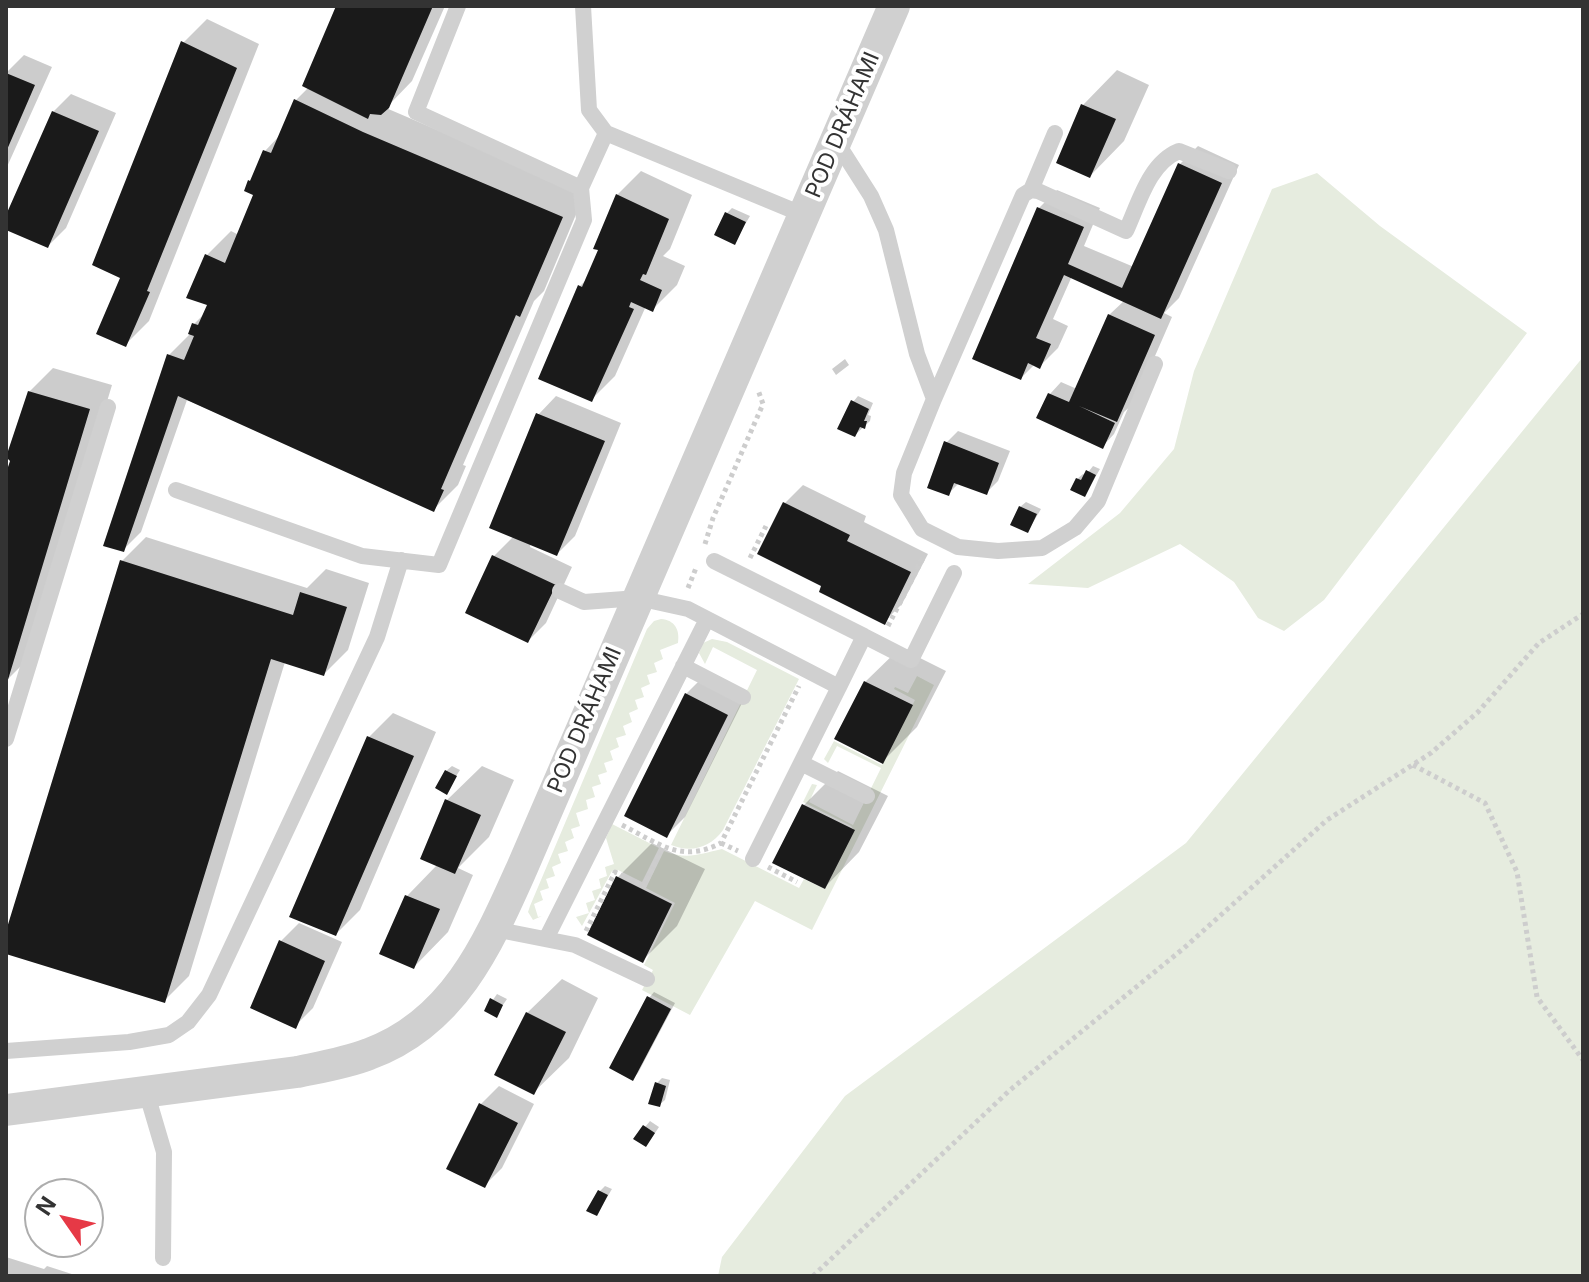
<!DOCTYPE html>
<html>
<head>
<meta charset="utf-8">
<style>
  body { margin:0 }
  #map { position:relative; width:1589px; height:1282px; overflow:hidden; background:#fff; font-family:Inter,sans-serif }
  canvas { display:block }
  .frame { position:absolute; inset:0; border:8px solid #333; pointer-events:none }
  .north { position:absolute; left:24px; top:1178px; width:80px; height:80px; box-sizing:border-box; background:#fff; border:2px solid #adadad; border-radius:50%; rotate:304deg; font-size:22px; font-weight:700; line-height:32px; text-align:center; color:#333 }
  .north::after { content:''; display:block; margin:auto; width:28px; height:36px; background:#e63946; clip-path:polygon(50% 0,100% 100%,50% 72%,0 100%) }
</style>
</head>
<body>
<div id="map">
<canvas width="1589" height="1282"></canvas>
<div class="frame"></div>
<div class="north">N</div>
</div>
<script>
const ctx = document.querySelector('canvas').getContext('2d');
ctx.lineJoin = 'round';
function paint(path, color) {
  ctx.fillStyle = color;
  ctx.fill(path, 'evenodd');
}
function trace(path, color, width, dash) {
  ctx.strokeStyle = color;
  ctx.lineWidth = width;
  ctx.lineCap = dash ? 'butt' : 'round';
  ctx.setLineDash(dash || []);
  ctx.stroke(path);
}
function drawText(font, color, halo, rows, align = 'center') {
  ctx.font = font + ' Inter,sans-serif';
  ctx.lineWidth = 8;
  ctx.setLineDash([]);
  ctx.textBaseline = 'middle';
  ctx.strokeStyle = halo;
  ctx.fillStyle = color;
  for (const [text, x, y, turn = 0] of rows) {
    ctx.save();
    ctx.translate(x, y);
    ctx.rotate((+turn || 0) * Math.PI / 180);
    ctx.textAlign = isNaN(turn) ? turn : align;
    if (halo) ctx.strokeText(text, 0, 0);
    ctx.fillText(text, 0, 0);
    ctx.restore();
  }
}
const green = new Path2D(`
  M1317,173l63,53 147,107 -203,267 -40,31 -26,-13 -24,-36 -54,-38 -92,44 -60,-4 92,-71 54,-64 20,-78 78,-182z
  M1583,357v919h-865l4,-19 123,-161 341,-253z
  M661,619c14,1 19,11 17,24l-18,7 3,9 -9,4 3,9 -10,3 3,9 -9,4 3,9 -9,3 3,9 -9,4 3,9 -9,4 3,9 -10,3 3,9 -9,4 3,9 -9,3 3,9 -9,3 3,9 -9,3 3,10 -9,3 2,9 -12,4 4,13 -9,3 3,9 -9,4 3,9 -10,3 3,9 -9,4 3,9 -9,3 3,9 -9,3 3,9 -9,4 4,13 4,-1 -9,4 -5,-8 2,-6 117,-277 7,-8z
  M712,639l15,3 72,37 -76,151c-13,18 -32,23 -52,15l86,-175 -44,-23 -8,17 -6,-11 4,-10z
  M917,676l17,9 -122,245 -57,-29 -65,114 -48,-25 11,-20 -9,-5 31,-62 -29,-15 18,-37c23,9 36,3 58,-2l77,39 5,-9 21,10 29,-59 -3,-4 -48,-24 9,-18 5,1 -8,17 44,23 28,-57 -44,-22 -9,17 -4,-4 10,-18 48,24 33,-65 -21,-11 1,-2 13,6z
  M612,824l47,24 -17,34 -24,-12 -6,1 -30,55 -6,-9 13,-4 -3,-10 9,-3 -3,-9 9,-3 -2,-9 8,-3 -2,-9 9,-3 -8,-26z`);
const shadow = new Path2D(`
  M338,6h107l-33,75 -26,27 199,85 -41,98 -10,10 -71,164 3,1 -8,19 -24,24 -247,-109 -46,132 -18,18 46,-195 22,-22 3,-9 12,-12 4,-8 -3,-49 24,-24 8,4 17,-41 -6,-13 15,-30 16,-17 15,-34 13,-13z
  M207,19l52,25 -110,277 -24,24 -2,-68 60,-234z
  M24,55l28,12 -46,102v-96z
  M1117,70l32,15 -25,56 -34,35 -7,-71z
  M71,94l45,19 -50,115 -18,18 -42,-18v-8l47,-108z
  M1198,146l41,19 -60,133 -15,15 8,4 -37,85 -11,10 -10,22 -11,12 -53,-52 11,-12 16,7 32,-74 16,-15 -53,-24 -19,43 15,7 -10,22 -18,18 -5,-2 -14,14 18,-170 18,-18 43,18 -16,38 50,21 46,-103z
  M641,171l51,24 -22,54 -7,7 22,10 -8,19 -24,24 -7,-3 -31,70 -24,24 -12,-113 9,-9 12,-29 17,-54z
  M732,208l18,8 -16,27 -7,-30z
  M845,359l4,6 -13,10 -4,-6z
  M53,368l59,17 -82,272 -24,24v-201l23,-88z
  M556,396l65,27 -46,113 -18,18 -26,-11 -1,4 42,20 -26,56 -18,18 -34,-85 20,-20 24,-121z
  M858,396l15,7 -5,12 3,1 -1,5 -15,14 -2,-33z
  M958,431l52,20 -12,30 -12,12 -27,-10 -11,11 -2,-51z
  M1093,466l7,3 -15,26 -8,-16 6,-5 3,1z
  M803,485l63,31 -2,6 64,32 -26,50 -18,18 -60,-37 -39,-82z
  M1026,502l15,7 -13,22 -8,-24z
  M146,537l161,51 19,-19 43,14 -21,67 -24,24 -39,-12 -96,314 -24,24 -159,-48v-14l116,-377z
  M900,648l46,23 -29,56 -34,34 -18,-79z
  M704,676l41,21 -60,120 -18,18 19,-141z
  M393,713l43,19 -76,178 -24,24 33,-197z
  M452,766l8,4 -14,22v-21z
  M482,766l32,14 -25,57 -31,31 15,7 -25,57 -34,35 -7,-71 31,-32 9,-64z
  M838,771l50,25 -29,56 -34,35 -21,-82z
  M652,843l53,26 -28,57 -34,34 -25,-83z
  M299,923l43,19 -29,66 -18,18 -14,-85z
  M562,979l36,19 -29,60 -35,34 -7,-79z
  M654,992l21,11 -37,70 -5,6 16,-81z
  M497,994l10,5 -11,16 -10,-5z
  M662,1078l8,2 -5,20 -6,5 -2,-22z
  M499,1086l35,18 -32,64 -18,18 -3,-82z
  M650,1121l9,6 -8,12 -15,-1z
  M605,1186l7,3 -15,25 3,-23z
  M6,1257l38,12 3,-3 31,10h-72z`);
const building = new Path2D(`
  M336,6h97l-44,102 -8,7 -11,-1 -2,5 -66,-33z
  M181,41l56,27 -90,223 3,1 -24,55 -30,-13 24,-56 -28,-13z
  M6,73l29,12 -29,67z
  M294,99l69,33 200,85 -43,100 -4,-2 -75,174 3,1 -10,22 -256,-116 -54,156 -21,-6 64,-192 17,6 10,-24 -6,-2 4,-11 6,2 9,-20 -21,-7 19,-44 20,9 28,-68 -9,-4 4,-11 2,1 13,-31 8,3z
  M1081,104l35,15 -26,59 -34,-15z
  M52,111l47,20 -51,117 -42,-18v-15z
  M1178,163l44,20 -61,136 -97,-44 -28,63 15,6 -11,25 -12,-6 -7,17 -49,-21 65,-152 47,20 -16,37 54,24z
  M616,194l53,25 -23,56 -3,-1 -3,6 22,10 -9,22 -22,-10 -2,5 5,2 -42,93 -54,-23 40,-94 4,2 16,-37 -5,-1z
  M725,212l21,10 -11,23 -21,-10z
  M1108,314l47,21 -38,87 -38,-16 36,17 -12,26 -67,-31 12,-25 21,9z
  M28,391l62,18 -83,274 -1,-210 4,-12 -4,-4z
  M851,400l18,9 -5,12h3l-2,8 -5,-2 -5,10 -18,-8z
  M536,413l69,28 -48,115 -68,-28z
  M944,441l55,22 -12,32 -33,-12 -5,13 -22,-8z
  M1086,470l10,5 -11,22 -15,-7 6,-12 5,2z
  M783,502l67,33 -3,6 64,31 -26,53 -66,-33 2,-6 -64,-32z
  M1019,506l18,8 -9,19 -18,-8z
  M492,555l64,30 -28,58 -63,-30z
  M120,560l173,55 7,-23 47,15 -23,69 -53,-17 -106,344 -159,-49v-23z
  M864,681l49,24 -30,59 -49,-25z
  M685,693l43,22 -61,123 -43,-22z
  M367,736l47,20 -78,180 -47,-19z
  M445,770l12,6 -10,19 -12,-7z
  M445,799l36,16 -26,59 -35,-15z
  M802,804l53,26 -30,59 -53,-26z
  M616,876l56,28 -29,59 -56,-28z
  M405,895l35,14 -26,60 -35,-15z
  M279,940l46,21 -29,68 -46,-21z
  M647,996l24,13 -38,72 -24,-13z
  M490,998l13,7 -6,13 -13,-7z
  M526,1012l40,20 -32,63 -40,-20z
  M655,1082l11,4 -6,21 -12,-3z
  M479,1103l39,20 -33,65 -39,-19z
  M643,1125l12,8 -9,14 -13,-8z
  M598,1190l10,5 -11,21 -11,-5z`);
const path = new Path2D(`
  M705,544l8,-26 50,-114 -5,-14
  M750,558l16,-32
  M688,588l8,-20
  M888,626l35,-68
  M1413,765l72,38 32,69 20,125 46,63
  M622,825c36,18 59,39 99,18l78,-157
  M721,843l17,8
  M768,867l29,15
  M586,931l29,-59 29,14 19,-40
  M813,1276l197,-186 174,-142 143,-128 104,-67 47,-41 61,-69 44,-29`);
const service = new Path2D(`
  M458,6l-42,106 165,76 25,-55
  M583,6l6,104 17,23 198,82
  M836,141l35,55 15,34 31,124 17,45 89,-204 8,-5 7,1 88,40c13,-28 23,-68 53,-80l50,20
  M1031,190l24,-57
  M934,399l-30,74 -3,22 21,34 36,18 40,4 44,-3 33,-20 23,-27 57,-137
  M176,490l186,66 77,9 145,-345 -3,-32
  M714,561l150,75 -25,51
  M560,591l24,11 54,-4 50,11 151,78 -86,172
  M864,636l47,24 43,-87
  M683,666l60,31
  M6,739l102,-332
  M801,763l66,33
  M494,929l81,16 72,34
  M546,939l161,-320
  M6,1051l123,-9 40,-7 19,-13 21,-27 168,-358 24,-77
  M146,1091l18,61 -1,106`);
const minor = new Path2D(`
  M6,1110l291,-38c24,-5 49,-9 72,-18 85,-31 119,-110 153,-186l372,-862`);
const streetNames = [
  ["POD DRÁHAMI",843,125,-67],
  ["POD DRÁHAMI",585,720,-67]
];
paint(green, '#e6ecdf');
paint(shadow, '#0003');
paint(building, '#1a1a1a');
trace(path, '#cdcdcd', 5, [4, 4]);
trace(service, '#d0d0d0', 16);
trace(minor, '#d0d0d0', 32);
drawText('22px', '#333', '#fff', streetNames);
</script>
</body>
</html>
